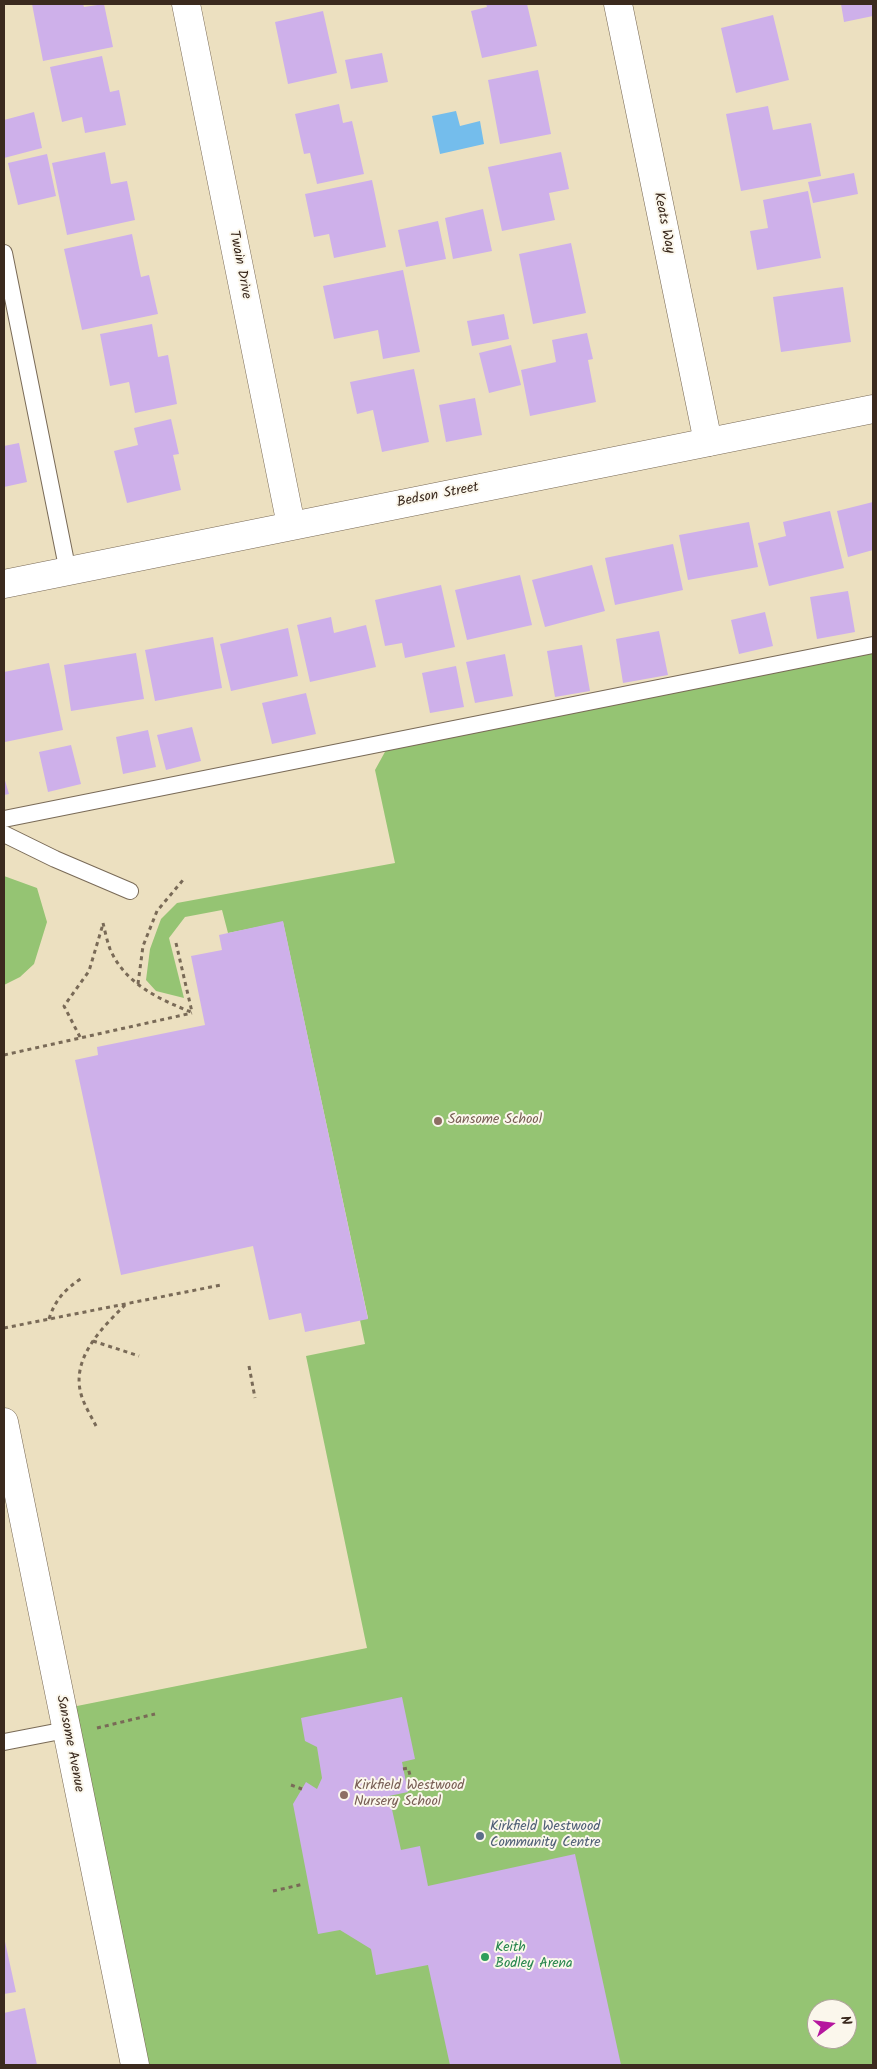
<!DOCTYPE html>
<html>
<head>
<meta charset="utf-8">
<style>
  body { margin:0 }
  #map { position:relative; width:877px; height:2069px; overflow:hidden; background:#ece0c0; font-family:Kalam,sans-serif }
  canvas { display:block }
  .frame { position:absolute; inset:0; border:5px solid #3b2a1e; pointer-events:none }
  .north { position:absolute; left:807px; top:1999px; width:50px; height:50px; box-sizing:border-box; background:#fbf7ec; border:1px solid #aea59a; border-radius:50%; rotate:75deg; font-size:14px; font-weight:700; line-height:20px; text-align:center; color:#3b2a1e }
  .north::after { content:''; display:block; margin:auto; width:18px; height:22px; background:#b5179e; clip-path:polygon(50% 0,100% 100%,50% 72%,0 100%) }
</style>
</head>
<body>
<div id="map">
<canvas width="877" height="2069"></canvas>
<div class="frame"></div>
<div class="north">N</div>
</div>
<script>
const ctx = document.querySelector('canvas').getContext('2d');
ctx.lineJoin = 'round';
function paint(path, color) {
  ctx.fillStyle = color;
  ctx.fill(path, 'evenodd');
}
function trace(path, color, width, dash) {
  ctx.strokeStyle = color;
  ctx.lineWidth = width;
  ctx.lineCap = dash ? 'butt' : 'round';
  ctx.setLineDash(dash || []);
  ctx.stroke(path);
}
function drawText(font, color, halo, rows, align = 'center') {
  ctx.font = font + ' Kalam,sans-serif';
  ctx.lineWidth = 4;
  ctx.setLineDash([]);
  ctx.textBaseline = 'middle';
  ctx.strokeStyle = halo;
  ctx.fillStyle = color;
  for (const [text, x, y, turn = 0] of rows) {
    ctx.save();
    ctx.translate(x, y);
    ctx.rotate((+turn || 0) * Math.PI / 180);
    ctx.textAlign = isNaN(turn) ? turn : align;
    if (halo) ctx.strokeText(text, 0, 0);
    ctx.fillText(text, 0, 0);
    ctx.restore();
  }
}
const green = new Path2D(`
  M873,646v1419h-738l-73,-356 305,-61 -61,-292 59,-12 -5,-24 8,-2 -85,-396 -55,11 -6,-23 -37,7 -16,21 15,60 -28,-7 -10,-11 4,-31 11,-30 16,-16 218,-40 -20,-93 11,-20zM817,2009h30v30h-30z
  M4,876l33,12 10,34 -13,42 -14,13 -16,8z`);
const water = new Path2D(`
  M456,111l4,15 20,-5 4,23 -44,10 -8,-38z`);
const building = new Path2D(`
  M32,4h51l1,3 20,-3 9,43 -70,14z
  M486,4h41l10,42 -55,12 -11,-47 16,-4z
  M841,4h32v12l-29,6z
  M323,11l14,62 -49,11 -13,-62z
  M773,15l16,65 -53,13 -15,-65z
  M382,53l6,29 -37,7 -6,-29z
  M102,56l8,36 9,-2 7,35 -41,8 -3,-16 -20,5 -12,-55z
  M538,70l13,64 -51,10 -12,-64z
  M339,104l4,19 9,-2 12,53 -47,10 -7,-31 -6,1 -9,-40z
  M768,106l5,24 38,-7 10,53 -80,15 -15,-77z
  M34,112l8,36 -38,10v-38z
  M105,152l6,32 16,-3 8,39 -68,15 -15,-72z
  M561,152l8,37 -20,4 6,27 -53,11 -14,-64z
  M47,154l9,42 -38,9 -10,-42z
  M854,173l4,21 -45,9 -5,-21z
  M372,180l14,67 -52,11 -5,-24 -15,3 -9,-43z
  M808,191l13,67 -64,12 -7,-39 18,-3 -5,-28z
  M483,209l9,42 -39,8 -8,-41z
  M438,221l8,38 -40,8 -8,-37z
  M132,234l9,43 8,-2 9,39 -76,16 -18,-81z
  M571,243l15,70 -53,11 -14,-70z
  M403,270l17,82 -37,7 -5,-29 -44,9 -11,-53z
  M843,287l8,55 -70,10 -8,-55z
  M504,314l5,25 -37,7 -5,-25z
  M152,324l6,33 10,-2 9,49 -42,9 -6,-31 -19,4 -10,-52z
  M587,333l6,26 -5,1 8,42 -66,14 -9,-46 35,-8 -4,-22z
  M511,345l10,40 -32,8 -10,-40z
  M414,369l15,73 -47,10 -9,-42 -16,4 -7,-32z
  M475,398l7,37 -36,7 -7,-37z
  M171,419l8,35 -6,1 8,35 -54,13 -13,-52 24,-6 -4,-17z
  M19,443l8,39 -23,5v-41z
  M873,502v48l-25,7 -11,-46z
  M830,511l14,57 -75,18 -11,-43 28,-7 -3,-14z
  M749,522l9,45 -70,13 -9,-45z
  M673,544l10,46 -68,15 -10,-47z
  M592,565l13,46 -60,16 -13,-47z
  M520,575l12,50 -65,15 -12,-50z
  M441,585l14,62 -50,11 -3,-15 -17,3 -10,-46z
  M848,591l7,41 -38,7 -7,-42z
  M765,612l8,34 -34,8 -8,-34z
  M331,617l3,16 32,-8 10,42 -66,15 -13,-57z
  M288,628l10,48 -67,15 -11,-47z
  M659,631l9,44 -45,8 -7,-44z
  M213,637l9,51 -67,13 -10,-51z
  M582,645l8,46 -35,6 -8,-46z
  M136,653l8,46 -73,12 -7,-46z
  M505,654l8,42 -38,7 -9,-41z
  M49,663l14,67 -58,12 -1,-70z
  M456,666l8,41 -34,6 -8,-40z
  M306,693l10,41 -44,10 -10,-41z
  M192,727l9,34 -35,9 -9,-35z
  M148,730l8,37 -33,7 -7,-37z
  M71,745l10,39 -33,8 -9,-40z
  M4,777l5,17 -5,1z
  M283,921l85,398 -63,13 -4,-19 -32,7 -16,-74 -132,29 -46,-215 23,-5 -1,-8 108,-22 -14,-69 31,-6 -3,-15z
  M402,1697l13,62 -13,3 6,30 -19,4 12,54 19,-4 8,40 147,-32 46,211h-171l-22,-100 -52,10 -5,-26 -31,-19 -22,4 -25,-130 13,-22 11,7 5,-11 -5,-31 -12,-6 -4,-23z
  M4,1937l12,55 -12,2z
  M25,2008l12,57h-33v-52z`);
const path = new Path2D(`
  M103,923c2,8 4,18 7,26 15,35 49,50 81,63
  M176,943l16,69
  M138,984l5,-38 14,-35 26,-31
  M80,1037l-16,-31 25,-35 14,-47
  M4,1055l188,-42
  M49,1319c6,-19 16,-30 33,-41
  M4,1328l217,-43
  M93,1341l46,15
  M249,1366l6,32
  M96,1426c-5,-10 -12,-21 -15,-32 -10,-36 21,-66 44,-89
  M97,1728l58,-14
  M403,1769l5,-1 4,14
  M291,1785l11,4
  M273,1891l31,-7`);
const service = new Path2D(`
  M4,253l64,319
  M4,819l869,-174
  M4,834l51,25 75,32
  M4,1742l62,-12`);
const minor = new Path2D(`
  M186,4l105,521
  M618,4l90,438`);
const tertiary = new Path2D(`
  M4,584l869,-175
  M4,1422l131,643`);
const markers = [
  [438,1121,5,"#8d6e63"],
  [344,1795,5,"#8d6e63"],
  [480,1836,5,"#5c6f8a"],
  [485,1957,5,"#2e9e5b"]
];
const streetNames = [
  ["Keats Way",663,223,79],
  ["Twain Drive",239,265,79],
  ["Bedson Street",438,496,-11],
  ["Sansome Avenue",69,1744,79]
];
const educationNames = [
  ["Sansome School",448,1121],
  ["Kirkfield Westwood",354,1787],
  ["Nursery School",354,1803]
];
const serviceNames = [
  ["Kirkfield Westwood",490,1828],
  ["Community Centre",490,1844]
];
const leisureNames = [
  ["Keith",495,1949],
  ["Bodley Arena",495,1965]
];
paint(green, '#95c473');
paint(water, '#74bdec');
paint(building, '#ceb0ea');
trace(service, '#796a57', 18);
trace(minor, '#796a57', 29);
trace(tertiary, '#796a57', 29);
trace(path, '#796a57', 3, [4, 4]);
trace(service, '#fff', 16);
trace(minor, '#fff', 28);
trace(tertiary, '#fff', 28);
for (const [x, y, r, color] of markers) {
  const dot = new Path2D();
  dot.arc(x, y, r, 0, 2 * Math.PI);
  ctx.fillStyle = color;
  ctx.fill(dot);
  trace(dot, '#fbf7ec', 2);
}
drawText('14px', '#3b2a1e', '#fbf7ec', streetNames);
drawText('14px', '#785e54', '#fbf7ec', educationNames, 'left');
drawText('14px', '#4e5e75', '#fbf7ec', serviceNames, 'left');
drawText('14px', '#27864d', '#fbf7ec', leisureNames, 'left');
</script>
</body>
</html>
